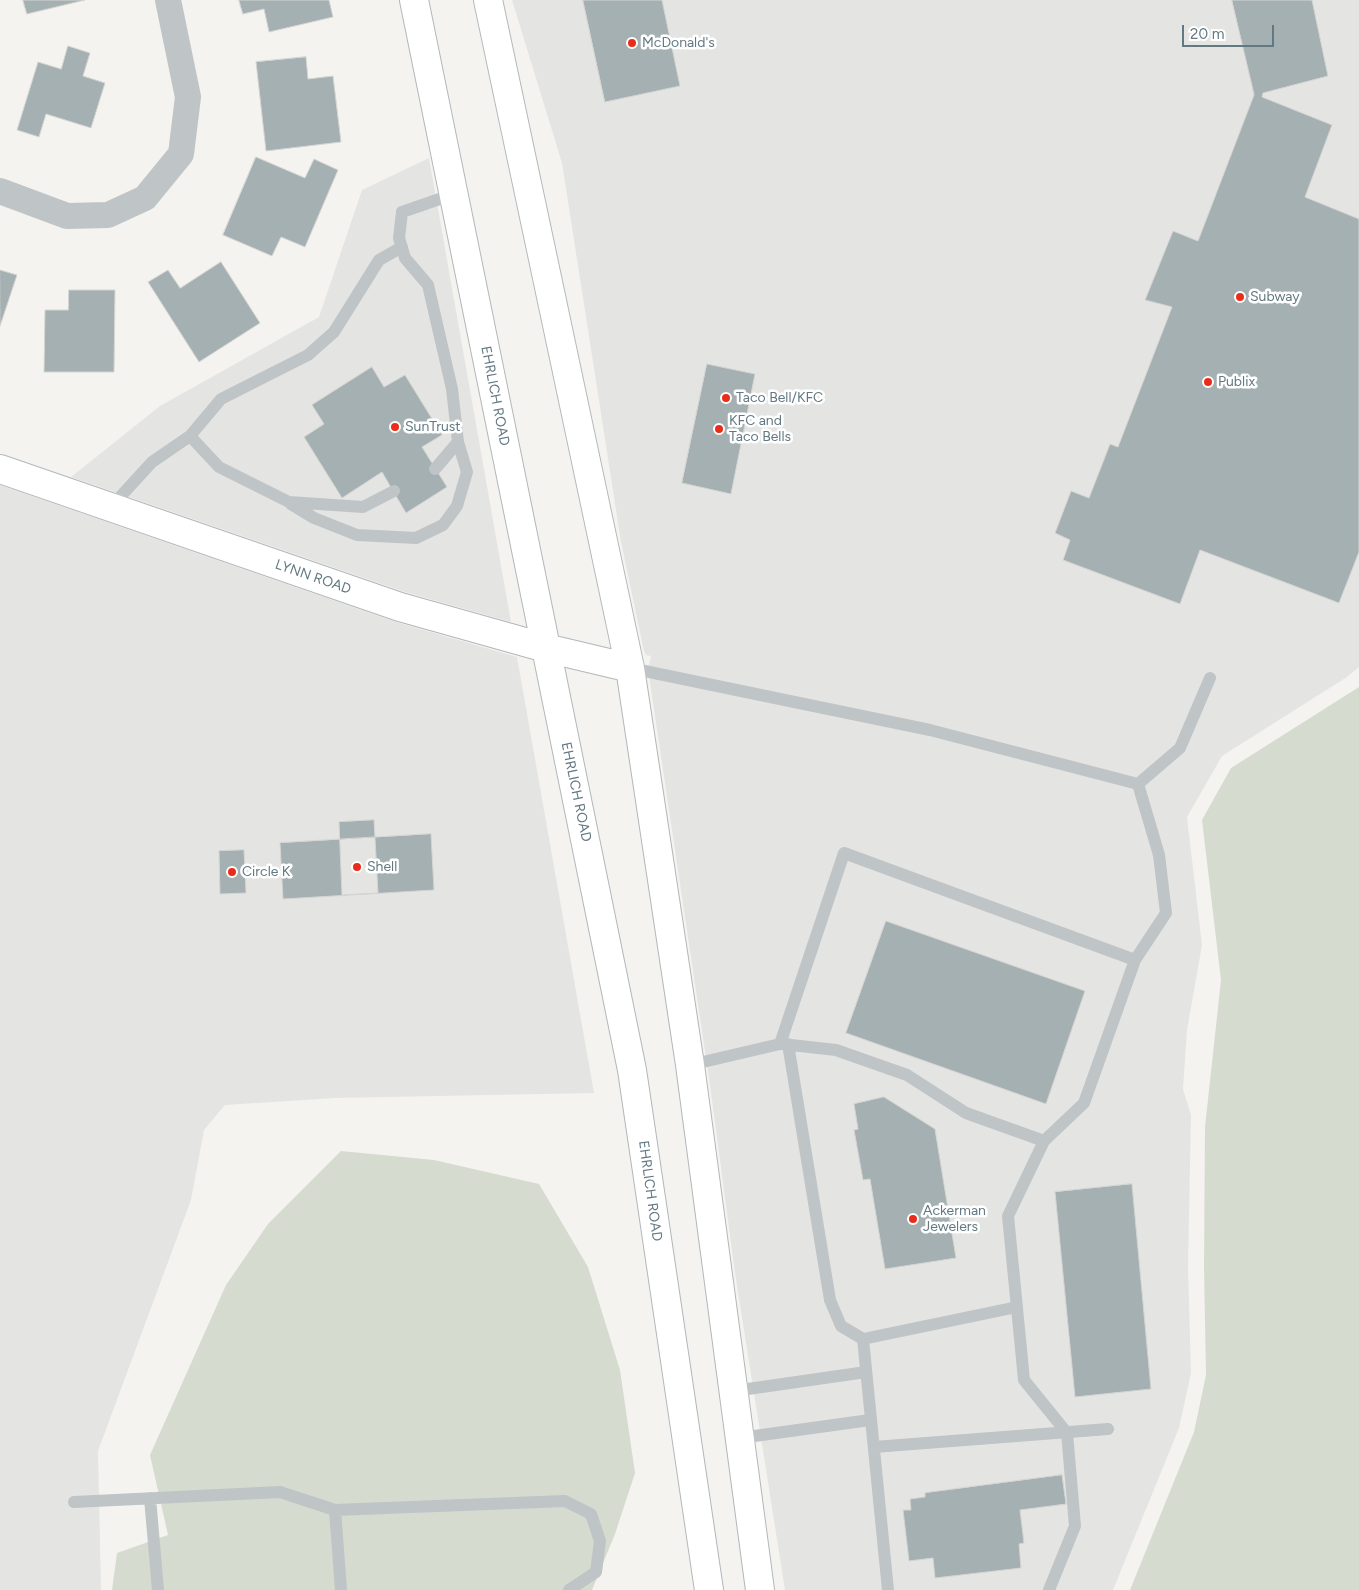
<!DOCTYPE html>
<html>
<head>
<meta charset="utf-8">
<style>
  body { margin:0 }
  #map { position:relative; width:1359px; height:1590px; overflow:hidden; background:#f4f3ef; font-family:Figtree,sans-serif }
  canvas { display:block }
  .scale { position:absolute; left:1182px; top:25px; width:92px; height:22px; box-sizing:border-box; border:2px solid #627882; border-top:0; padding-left:6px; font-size:15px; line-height:18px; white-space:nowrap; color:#627882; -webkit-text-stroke:4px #fff; paint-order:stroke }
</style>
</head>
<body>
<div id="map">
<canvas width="1359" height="1590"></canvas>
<div class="scale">20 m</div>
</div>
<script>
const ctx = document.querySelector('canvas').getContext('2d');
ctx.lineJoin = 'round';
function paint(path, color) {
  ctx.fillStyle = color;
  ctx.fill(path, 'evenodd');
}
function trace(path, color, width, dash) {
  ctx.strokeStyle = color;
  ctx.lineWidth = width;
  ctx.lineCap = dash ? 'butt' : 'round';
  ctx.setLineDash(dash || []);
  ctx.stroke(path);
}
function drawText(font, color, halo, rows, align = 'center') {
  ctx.font = font + ' Figtree,sans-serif';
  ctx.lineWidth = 5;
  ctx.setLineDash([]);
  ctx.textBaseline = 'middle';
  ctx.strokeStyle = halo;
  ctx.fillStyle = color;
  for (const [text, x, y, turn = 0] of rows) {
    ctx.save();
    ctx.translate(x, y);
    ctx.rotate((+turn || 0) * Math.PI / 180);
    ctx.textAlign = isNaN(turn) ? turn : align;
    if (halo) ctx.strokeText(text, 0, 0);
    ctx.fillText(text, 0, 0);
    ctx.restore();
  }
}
const built = new Path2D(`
  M512,0h847v667l-12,10 -125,79 -35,61 15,128 -15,85 -4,59 8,26 -3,151 3,107 -12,55 -66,162h-328l-50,-317 -25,-188 -62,-416 3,-13 -5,-1 -2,-4 -23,-109 -59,-379z
  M429,158l82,464 -106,-30 -334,-115 89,-71 159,-89 43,-127z
  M0,485l396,137 121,35 77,436 -259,5 -110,7 -21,25 -13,70 -93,251 3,139h-101z`);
const green = new Path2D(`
  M1359,687v903h-229l64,-158 12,-57 -2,-108 1,-140 16,-147 -19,-160 29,-52z
  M341,1151l93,9 105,24 49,83 32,103 15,103 -20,61 -23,56h-480l5,-37 51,-18 -18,-80 76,-170 42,-61z`);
const building = new Path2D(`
  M23,0h62l-58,14z
  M239,0h90l4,17 -64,15 -5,-23 -21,5z
  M583,0h79l18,86 -75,16z
  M1232,0h80l16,76 -65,17 -1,4 70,28 -27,72 54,22v333l-20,51 -139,-53 -20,54 -117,-44 7,-20 -15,-7 16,-42 18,7 21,-54 8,3 54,-140 -27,-7 28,-69 25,10 56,-146z
  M68,46l22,7 -7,23 22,7 -14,45 -45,-14 -7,23 -22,-7 21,-68 23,7z
  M306,57l2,22 25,-3 8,66 -75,9 -10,-89z
  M256,157l49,21 9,-19 24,11 -33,77 -24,-10 -9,19 -49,-21z
  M221,262l39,61 -61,39 -51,-80 20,-12 12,18z
  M0,270l17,5 -17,51z
  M69,290h46l-1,82h-70l1,-62h23z
  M707,364l48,10 -24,120 -49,-11z
  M372,367l12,20 21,-12 37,60 -20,12 25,40 -41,26 -24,-41 -40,26 -38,-61 20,-13 -12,-19z
  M374,820l4,73 -36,2 -3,-73z
  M431,834l3,56 -151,9 -3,-56z
  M244,850l2,43 -26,1 -1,-43z
  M886,921l199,70 -39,113 -200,-71z
  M884,1097l51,32 21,129 -71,11 -15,-90 -7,1 -9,-50 4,-1 -4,-25z
  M1132,1184l19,205 -76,8 -20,-205z
  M1062,1475l4,29 -46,6 4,33 -5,1 2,24 -86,10 -2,-20 -24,3 -6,-51h8l-1,-11 15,-2v-4z`);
const lane = new Path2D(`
  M190,436l31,-37 87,-44 26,-23 45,-72 23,-13
  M435,469l23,-27 -6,-53 -24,-104 -23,-27 -6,-20 3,-26 52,-18
  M291,504l23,14 43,17 59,3 27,-13 14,-19 10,-34 -9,-30
  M110,508l42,-46 38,-26 29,31 70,35 74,5 31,-16
  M630,668l300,62 208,54
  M782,1044l54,6 71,25 59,38 78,28
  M788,1044l42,256 11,26 22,13
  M690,1065l90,-21 64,-191 291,107 31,-47 -7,-58 -21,-71 42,-36 30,-70
  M734,1391l132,-19
  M740,1438l130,-18
  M874,1447l234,-18
  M150,1498l8,92
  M74,1502l206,-10 55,18 230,-9 26,13 9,27 -4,31 -27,18
  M335,1510l6,80
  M888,1590l-25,-251 154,-32
  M1049,1590l26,-64 -8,-93 -43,-53 -16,-164 36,-75 40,-38 51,-143`);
const street = new Path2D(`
  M0,191l67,25 41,-1 37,-17 36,-44 7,-57 -20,-97`);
const secondary = new Path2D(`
  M414,0l218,1070 77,520
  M488,0l142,668 60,397 70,525
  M0,469l400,138 146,41 84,20`);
const markers = [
  [632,43,5,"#e92d1a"],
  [1240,297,5,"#e92d1a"],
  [1208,382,5,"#e92d1a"],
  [726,398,5,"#e92d1a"],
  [395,427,5,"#e92d1a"],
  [719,429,5,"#e92d1a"],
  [357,867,5,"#e92d1a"],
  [232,872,5,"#e92d1a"],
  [913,1219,5,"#e92d1a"]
];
const poiNames = [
  ["McDonald's",642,43],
  ["Subway",1250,297],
  ["Publix",1218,382],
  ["Taco Bell/KFC",736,398],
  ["KFC and",729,421],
  ["Taco Bells",729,437],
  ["SunTrust",405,427],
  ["Shell",367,867],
  ["Circle K",242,872],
  ["Ackerman",923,1211],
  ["Jewelers",923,1227]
];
const streetNames = [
  ["EHRLICH ROAD",495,396,79],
  ["LYNN ROAD",313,577,19],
  ["EHRLICH ROAD",576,792,78],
  ["EHRLICH ROAD",650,1191,82]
];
paint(built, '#e4e5e3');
paint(green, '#d6dbd0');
paint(building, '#a5b0b3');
trace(building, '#d5d5d2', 1);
trace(secondary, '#b1b8bb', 30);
trace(lane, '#bfc4c6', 12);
trace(street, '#bfc4c6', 26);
trace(secondary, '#fff', 28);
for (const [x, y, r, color] of markers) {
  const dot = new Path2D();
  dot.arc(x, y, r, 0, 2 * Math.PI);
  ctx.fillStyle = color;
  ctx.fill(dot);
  trace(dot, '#fff', 2);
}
drawText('14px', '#627882', '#fff', poiNames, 'left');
drawText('14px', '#627882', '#fff', streetNames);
</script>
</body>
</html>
